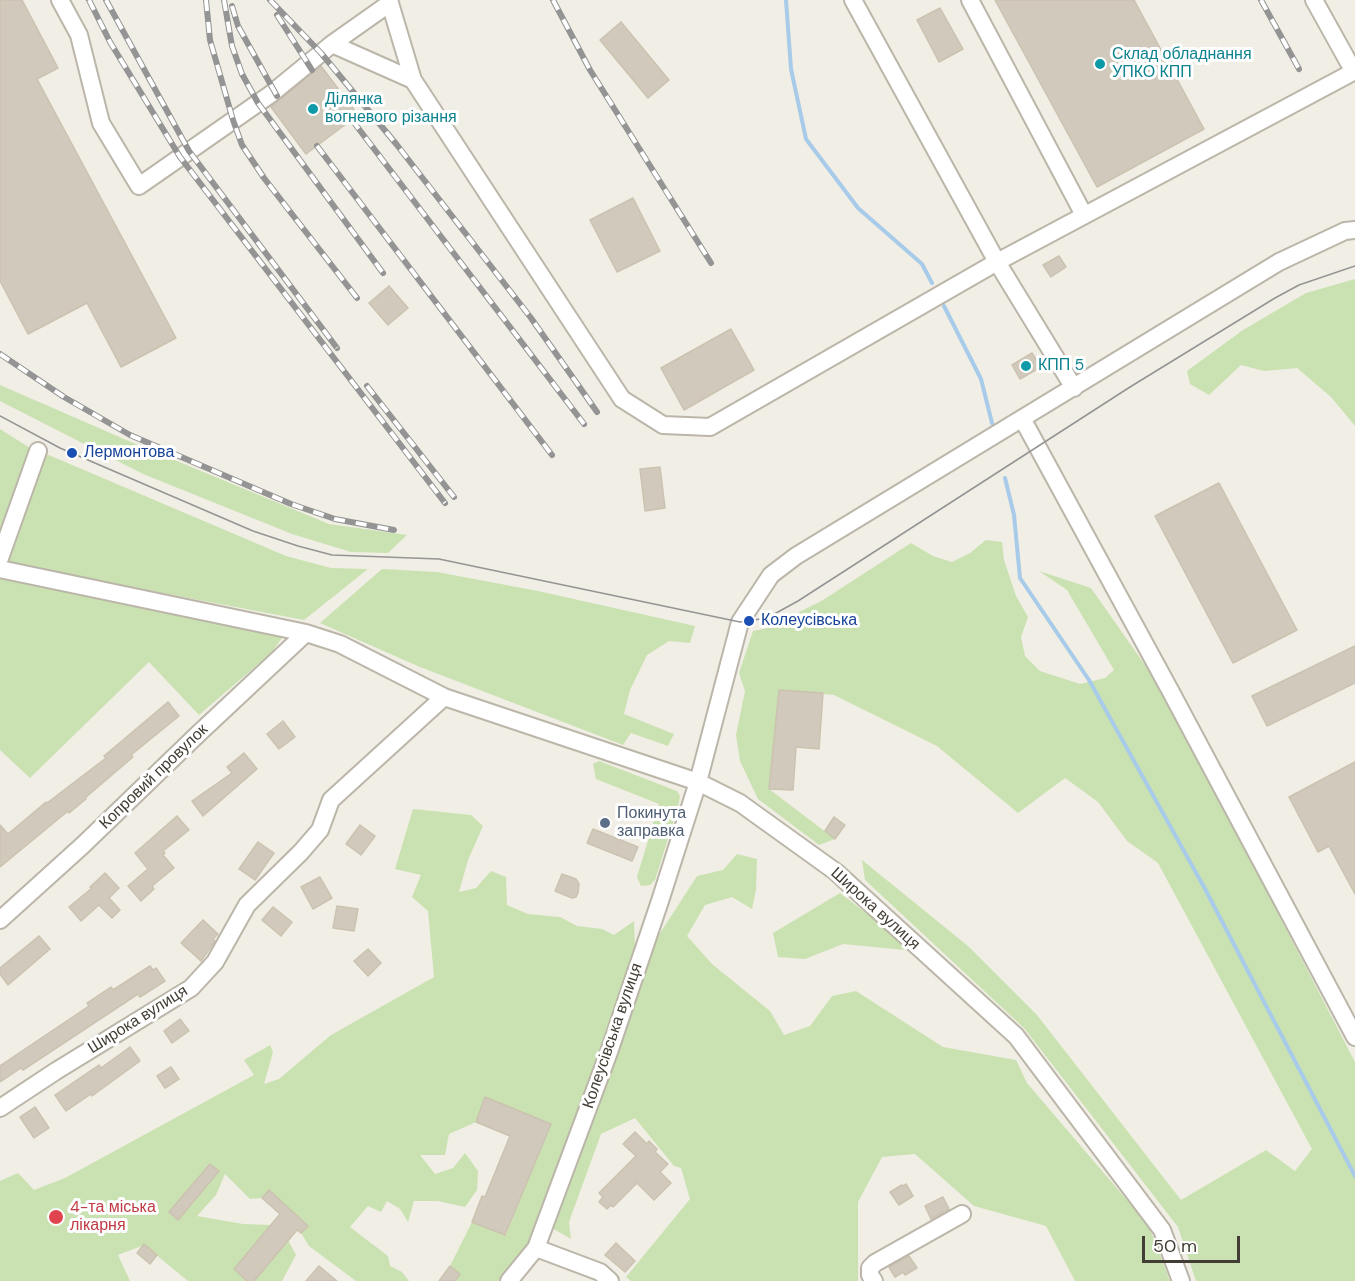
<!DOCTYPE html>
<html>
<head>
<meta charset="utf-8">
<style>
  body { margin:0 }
  #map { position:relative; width:1355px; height:1281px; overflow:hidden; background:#f1eee5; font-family:"DM Sans",sans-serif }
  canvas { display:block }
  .scale { position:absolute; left:1142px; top:1236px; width:98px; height:27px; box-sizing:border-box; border:3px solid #433e35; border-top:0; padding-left:8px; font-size:18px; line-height:21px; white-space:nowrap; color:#433e35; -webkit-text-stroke:4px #fff; paint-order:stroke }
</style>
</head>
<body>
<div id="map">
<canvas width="1355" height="1281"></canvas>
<div class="scale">50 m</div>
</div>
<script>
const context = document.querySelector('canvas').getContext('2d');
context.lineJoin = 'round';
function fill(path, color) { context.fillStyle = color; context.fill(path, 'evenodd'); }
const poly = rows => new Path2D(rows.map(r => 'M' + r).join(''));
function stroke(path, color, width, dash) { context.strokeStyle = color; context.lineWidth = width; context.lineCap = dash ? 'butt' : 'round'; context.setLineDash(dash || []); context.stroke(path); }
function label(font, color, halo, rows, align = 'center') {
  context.font = font + ' "DM Sans",sans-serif'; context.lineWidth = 6; context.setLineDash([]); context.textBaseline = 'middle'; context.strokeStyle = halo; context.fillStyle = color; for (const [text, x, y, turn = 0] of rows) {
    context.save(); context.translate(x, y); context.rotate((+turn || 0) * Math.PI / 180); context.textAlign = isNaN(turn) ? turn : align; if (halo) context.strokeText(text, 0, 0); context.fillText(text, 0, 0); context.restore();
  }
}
const green = poly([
  [1355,279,1355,426,1331,397,1297,368,1264,371,1241,365,1209,395,1190,384,1187,371,1243,330,1306,293],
  [0,385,131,442,329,524,407,535,388,553,351,552,292,534,143,474,0,401],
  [0,429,30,448,0,530],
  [44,453,286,556,331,568,368,569,304,620,4,563],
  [986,540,1002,542,1004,560,1016,596,1028,617,1021,637,1025,656,1040,671,1080,684,1105,678,1114,670,1067,590,1039,571,1091,588,1147,668,1201,765,1355,1062,1355,1281,1196,1281,1178,1227,1024,1028,865,880,862,860,968,946,1037,1015,1181,1200,1266,1150,1295,1171,1312,1149,1158,863,1127,841,1098,802,1065,778,1018,813,937,746,834,695,779,690,769,789,835,839,819,845,758,799,740,761,736,735,745,691,739,673,753,631,768,628,823,600,911,543,933,556,952,562,970,553],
  [382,569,437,572,538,591,695,626,690,643,669,641,647,655,630,690,624,714,674,734,668,746,631,733,623,745,420,667,320,623],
  [0,578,284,635,272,652,199,715,149,662,30,778,0,750],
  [599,761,677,791,680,796,678,807,655,880,650,885,641,886,637,877,659,804,596,779,593,764],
  [413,809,471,815,483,826,468,860,459,892,476,888,491,871,506,877,507,905,528,914,560,917,577,926,602,929,614,935,634,921,635,948,535,1235,504,1281,455,1281,460,1274,450,1266,472,1222,506,1235,550,1124,486,1097,476,1122,449,1134,445,1155,420,1155,435,1174,453,1168,465,1153,478,1171,477,1190,465,1207,438,1201,414,1201,408,1222,400,1209,387,1201,381,1212,368,1206,350,1227,388,1256,390,1266,402,1272,409,1281,356,1281,309,1246,301,1233,307,1225,269,1190,262,1198,250,1199,225,1174,216,1195,197,1216,243,1224,271,1225,288,1240,296,1255,282,1281,188,1281,144,1245,118,1255,130,1281,0,1281,0,1181,18,1173,34,1190,65,1178,254,1075,244,1060,270,1045,273,1052,264,1084,279,1079,331,1035,434,977,428,911,412,897,421,875,395,869],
  [737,854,757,859,756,890,752,909,732,897,705,905,687,936,712,964,770,1011,784,1035,810,1026,832,996,856,991,943,1047,1016,1060,1027,1083,1149,1226,1170,1281,1075,1281,1046,1226,974,1206,915,1154,882,1157,858,1202,858,1281,631,1281,626,1277,690,1199,681,1168,674,1166,635,1118,601,1134,569,1222,571,1239,552,1228,655,941,697,876,723,870],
  [840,893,916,951,843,944,805,959,778,957,773,933]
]);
const stream = poly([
  [786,0,791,69,806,139,858,208,922,264,932,283],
  [944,306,981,379,992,423],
  [1005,478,1014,515,1020,578,1089,680,1204,887,1355,1176]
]);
const building = poly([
  [0,0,22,0,58,68,37,79,176,338,121,367,87,303,28,334,0,281,0,0],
  [995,0,1134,0,1204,129,1097,187,995,0],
  [940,8,963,49,939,62,917,20,940,8],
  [621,22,669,80,648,98,600,40,621,22],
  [321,66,358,115,306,154,271,107,321,66],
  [633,198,660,251,617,272,590,220,633,198],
  [1059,256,1066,267,1051,277,1043,265,1059,256],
  [389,286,408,308,388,325,369,303,389,286],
  [731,329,754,370,684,410,661,368,731,329],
  [1032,353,1041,367,1020,379,1012,365,1032,353],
  [660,467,665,508,645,511,640,469,660,467],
  [1219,483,1297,630,1233,663,1155,516,1219,483],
  [1355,646,1355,683,1267,726,1252,696,1355,646],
  [779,690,823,693,819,749,796,747,793,790,769,789,779,690],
  [168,702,179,716,131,755,133,757,85,798,86,799,69,813,68,811,0,867,0,825,8,834,46,802,47,803,106,758,104,756,168,702],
  [283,721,295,737,279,749,267,734,283,721],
  [244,753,257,769,203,816,192,801,232,773,227,767,244,753],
  [1355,762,1355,894,1329,846,1318,852,1289,797,1355,762],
  [177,816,189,830,163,851,165,853,163,855,174,868,152,886,154,889,141,901,128,886,148,869,135,853,177,816],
  [834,817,845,825,835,839,825,831,834,817],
  [360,825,375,836,361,855,346,844,360,825],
  [593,829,638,847,632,861,587,843,593,829],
  [258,842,274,853,255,880,239,869,258,842],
  [105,873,119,888,109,898,120,910,112,918,99,905,81,921,69,907,92,888,90,887,105,873],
  [562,874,576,879,579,884,578,893,576,897,572,898,555,891,562,874],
  [320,877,332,898,313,909,301,887,320,877],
  [337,906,358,909,354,931,333,928,337,906],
  [273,907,292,922,281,936,262,920,273,907],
  [203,920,218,934,213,939,215,941,201,961,181,943,203,920],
  [39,936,50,949,8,985,0,974,0,968,39,936],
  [368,949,381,963,368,976,354,961,368,949],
  [150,966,153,970,156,968,165,981,140,997,138,994,23,1070,21,1068,0,1082,0,1066,89,1006,87,1003,111,987,113,990,150,966],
  [180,1019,189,1031,172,1043,164,1031,180,1019],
  [130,1047,140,1061,92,1096,91,1094,66,1111,55,1095,99,1065,101,1068,130,1047],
  [171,1067,179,1079,165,1088,157,1076,171,1067],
  [485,1097,551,1124,505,1235,472,1222,482,1196,485,1197,510,1136,476,1122,485,1097],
  [35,1107,49,1128,34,1138,20,1117,35,1107],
  [635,1132,647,1144,649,1141,657,1149,655,1152,668,1164,660,1172,671,1183,654,1200,637,1183,613,1207,611,1205,607,1209,599,1202,603,1197,599,1193,636,1156,623,1144,635,1132],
  [210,1164,219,1171,178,1220,169,1212,210,1164],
  [906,1184,913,1196,899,1205,890,1192,902,1185,903,1186,906,1184],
  [269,1190,308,1226,301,1233,297,1230,254,1281,247,1281,234,1269,280,1214,262,1198,269,1190],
  [943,1197,949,1209,931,1219,925,1206,943,1197],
  [616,1243,635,1261,625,1272,605,1255,616,1243],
  [144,1244,157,1255,150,1264,137,1253,144,1244],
  [909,1256,917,1268,905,1275,903,1272,895,1277,889,1267,909,1256],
  [319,1266,337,1281,306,1281,319,1266],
  [450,1266,460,1274,455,1281,439,1281,450,1266]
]);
const minor = poly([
  [60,0,79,35,101,123,139,186,271,94,332,44,413,80],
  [389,0,413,80,622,399,663,425,710,427,997,262,1355,71],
  [853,0,997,262,1074,388],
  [970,0,1084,215],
  [1314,0,1354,72],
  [332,44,390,3],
  [1023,420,1171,692,1355,1037],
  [0,558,38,451],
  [0,569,306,633,340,644,444,697,698,782,740,803,836,872,1016,1036,1162,1230,1181,1281],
  [0,920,83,845,196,736,306,633],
  [0,1108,56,1071,191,988,215,962,247,905,301,852,320,830,331,800,444,697],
  [536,1248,600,1272,610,1281],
  [509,1281,536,1248,609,1052,660,901,698,782,740,622,771,575,796,556,1279,262,1345,231,1355,230],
  [874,1281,870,1275,870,1268,875,1263,962,1214]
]);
const tram = poly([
  [0,416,60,448,253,531,298,546,332,555,439,559,740,622,767,618,798,601,1130,387,1275,298,1299,285,1355,266]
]);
const rail = poly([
  [89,0,110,42,180,157,445,503],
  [106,0,189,151,337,348],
  [206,0,210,40,233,120,242,145,264,178,357,298],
  [224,0,232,46,242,74,258,103,383,273],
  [270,0,321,53,397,145,531,318,597,412],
  [553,0,590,70,711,263],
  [1261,0,1299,69],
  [232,6,238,26,277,96],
  [277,15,312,70],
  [352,120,584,424],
  [317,146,552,455],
  [0,354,64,397,130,435,291,504,335,519,394,530],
  [367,386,454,497]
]);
const markers = [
  [1100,64,6,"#0f9aa8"],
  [313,109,6,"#0f9aa8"],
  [1026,366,6,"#0f9aa8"],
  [72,453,6,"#1a4fb4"],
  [749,621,6,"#1a4fb4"],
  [605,823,6,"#5c6f8a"],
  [56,1217,8,"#e0444e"]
];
const cultureNames = [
  ["Склад обладнання",1112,55],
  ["УПКО КПП",1112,73],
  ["Ділянка",325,100],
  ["вогневого різання",325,118],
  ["КПП 5",1038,366]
];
const transitNames = [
  ["Лермонтова",84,453],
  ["Колеусівська",761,621]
];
const streetNames = [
  ["Копровий провулок",154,777,-44],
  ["Широка вулиця",875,909,42],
  ["Широка вулиця",138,1020,-32],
  ["Колеусівська вулиця",613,1036,-71]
];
const serviceNames = [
  ["Покинута",617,814],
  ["заправка",617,832]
];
const healthNames = [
  ["4-та міська",70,1208],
  ["лікарня",70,1226]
];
fill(green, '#cae2b1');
stroke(stream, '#a7cbe9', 4);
fill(building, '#d1cabc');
stroke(building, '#cbc2b0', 1.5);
stroke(minor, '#bbb6a9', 20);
stroke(minor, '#fff', 16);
stroke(tram, '#949494', 1.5);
stroke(rail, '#949494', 6);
stroke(rail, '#fff', 4, [11]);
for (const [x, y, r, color] of markers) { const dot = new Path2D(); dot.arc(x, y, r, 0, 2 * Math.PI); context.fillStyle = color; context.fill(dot); stroke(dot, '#fff', 2); }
label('16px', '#0d838f', '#fff', cultureNames, 'left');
label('16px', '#164399', '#fff', transitNames, 'left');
label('16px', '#433e35', '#fff', streetNames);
label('16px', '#4e5e75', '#fff', serviceNames, 'left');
label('16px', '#be3a42', '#fff', healthNames, 'left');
</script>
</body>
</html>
